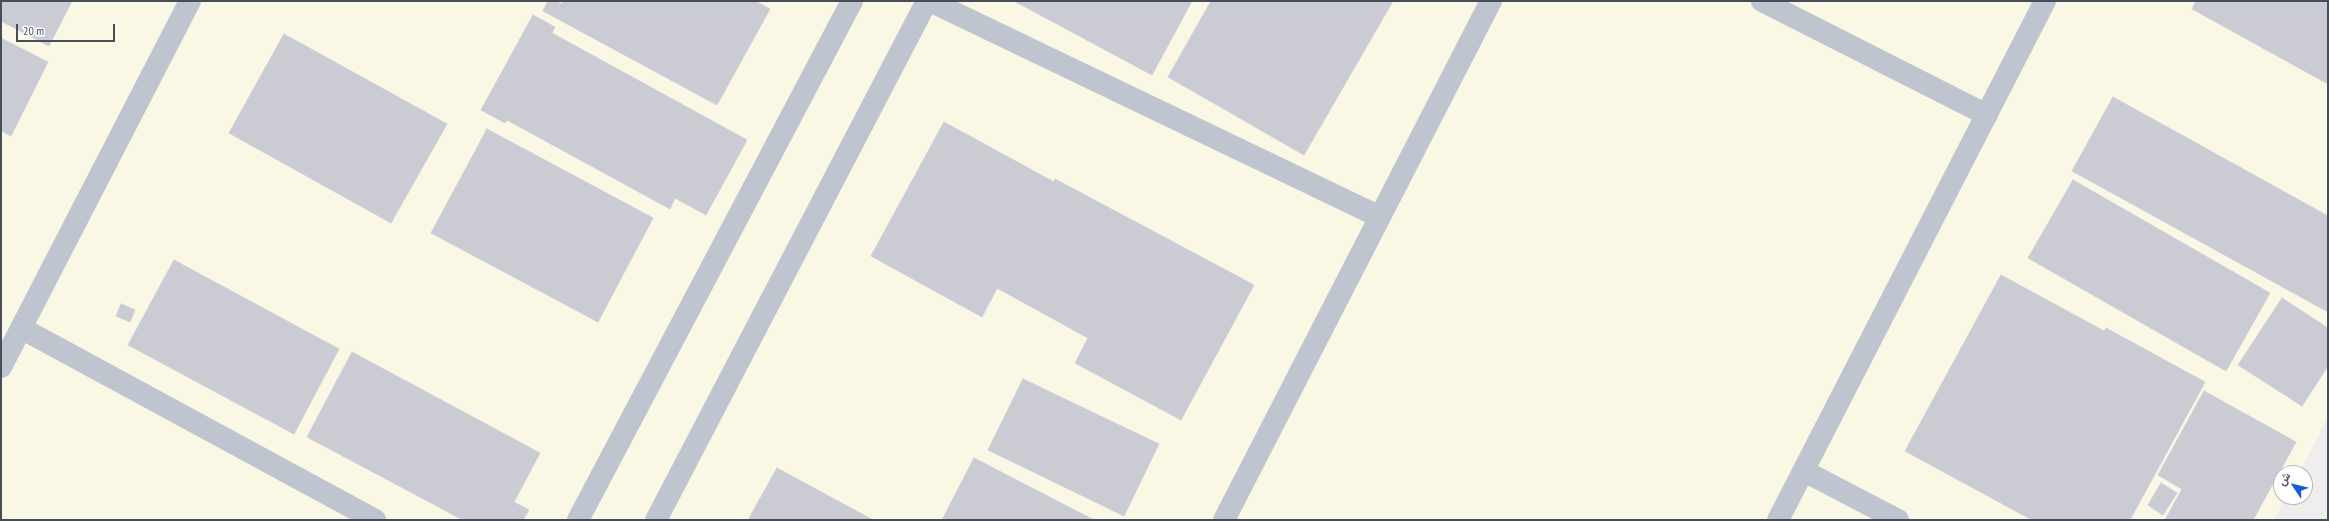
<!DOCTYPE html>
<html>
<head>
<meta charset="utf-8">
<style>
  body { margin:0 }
  #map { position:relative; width:2329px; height:521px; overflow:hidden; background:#f0eded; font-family:"PT Sans Narrow",Vazirmatn,sans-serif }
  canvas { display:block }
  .frame { position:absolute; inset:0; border:2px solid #464e5a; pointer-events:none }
  .north { position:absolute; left:2273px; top:465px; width:40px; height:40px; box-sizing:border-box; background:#fff; border:1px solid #b5b8bd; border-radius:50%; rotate:305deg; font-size:11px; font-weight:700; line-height:16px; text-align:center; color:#464e5a }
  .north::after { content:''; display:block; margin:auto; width:14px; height:18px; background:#1c58db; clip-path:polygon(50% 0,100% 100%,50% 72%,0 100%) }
  .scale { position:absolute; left:16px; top:24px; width:99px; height:18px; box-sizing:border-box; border:2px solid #464e5a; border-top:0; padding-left:5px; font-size:12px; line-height:14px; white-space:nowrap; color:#464e5a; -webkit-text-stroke:3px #fff; paint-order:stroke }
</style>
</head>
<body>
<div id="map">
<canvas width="2329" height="521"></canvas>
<div class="frame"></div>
<div class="north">ش</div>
<div class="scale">20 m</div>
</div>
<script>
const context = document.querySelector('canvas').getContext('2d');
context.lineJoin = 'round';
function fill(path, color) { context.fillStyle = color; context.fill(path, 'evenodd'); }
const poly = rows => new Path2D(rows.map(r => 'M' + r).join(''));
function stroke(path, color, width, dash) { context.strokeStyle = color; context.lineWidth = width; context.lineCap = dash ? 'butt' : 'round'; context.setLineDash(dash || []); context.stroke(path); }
const commercial = poly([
  [1,1,2328,1,2328,417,2299,473,2281,473,2281,497,2286,497,2274,520,1,520]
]);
const building = poly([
  [1,1,72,1,49,46,1,21,1,1],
  [548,1,556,1,561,4,563,1,755,1,770,9,717,105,543,11,548,1],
  [1014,1,1192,1,1152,75,1014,1],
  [1211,1,1393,1,1304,155,1168,77,1211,1],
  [2196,1,2328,1,2328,84,2192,9,2196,1],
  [533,15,555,27,552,33,747,140,706,215,675,198,670,209,507,120,505,123,481,110,533,15],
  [284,34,447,124,391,223,229,133,284,34],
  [1,38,48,62,11,136,1,131,1,38],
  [2113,97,2328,216,2328,312,2072,171,2113,97],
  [944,122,1054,182,1055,179,1254,285,1181,420,1075,363,1088,338,997,288,982,317,871,256,944,122],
  [487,129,653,218,598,322,431,233,487,129],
  [2073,180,2270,293,2226,371,2028,258,2073,180],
  [174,260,339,349,294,434,128,345,174,260],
  [2001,275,2104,331,2106,328,2205,382,2130,520,2032,520,1905,451,2001,275],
  [2282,298,2328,328,2328,366,2302,406,2238,365,2282,298],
  [121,304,135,310,130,322,116,316,121,304],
  [352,352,540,453,514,502,529,510,523,520,463,520,307,437,352,352],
  [1023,379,1159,444,1124,516,988,450,1023,379],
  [2204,391,2296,442,2253,520,2165,520,2182,489,2158,475,2204,391],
  [974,458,1094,520,942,520,974,458],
  [777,468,873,520,748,520,777,468],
  [2161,483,2177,493,2163,515,2148,505,2161,483]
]);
const street = poly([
  [930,1,1380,217],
  [1762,1,1987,115],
  [21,328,375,520],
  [1,367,190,1],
  [1804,471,1898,520],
  [578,520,852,1],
  [656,520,927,1],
  [1224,520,1491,1],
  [1778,520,2045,1]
]);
fill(commercial, '#fbf7e5');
fill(building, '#cacbd3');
stroke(building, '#d1d2d9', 1);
stroke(street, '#bec5cf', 22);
</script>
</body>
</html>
